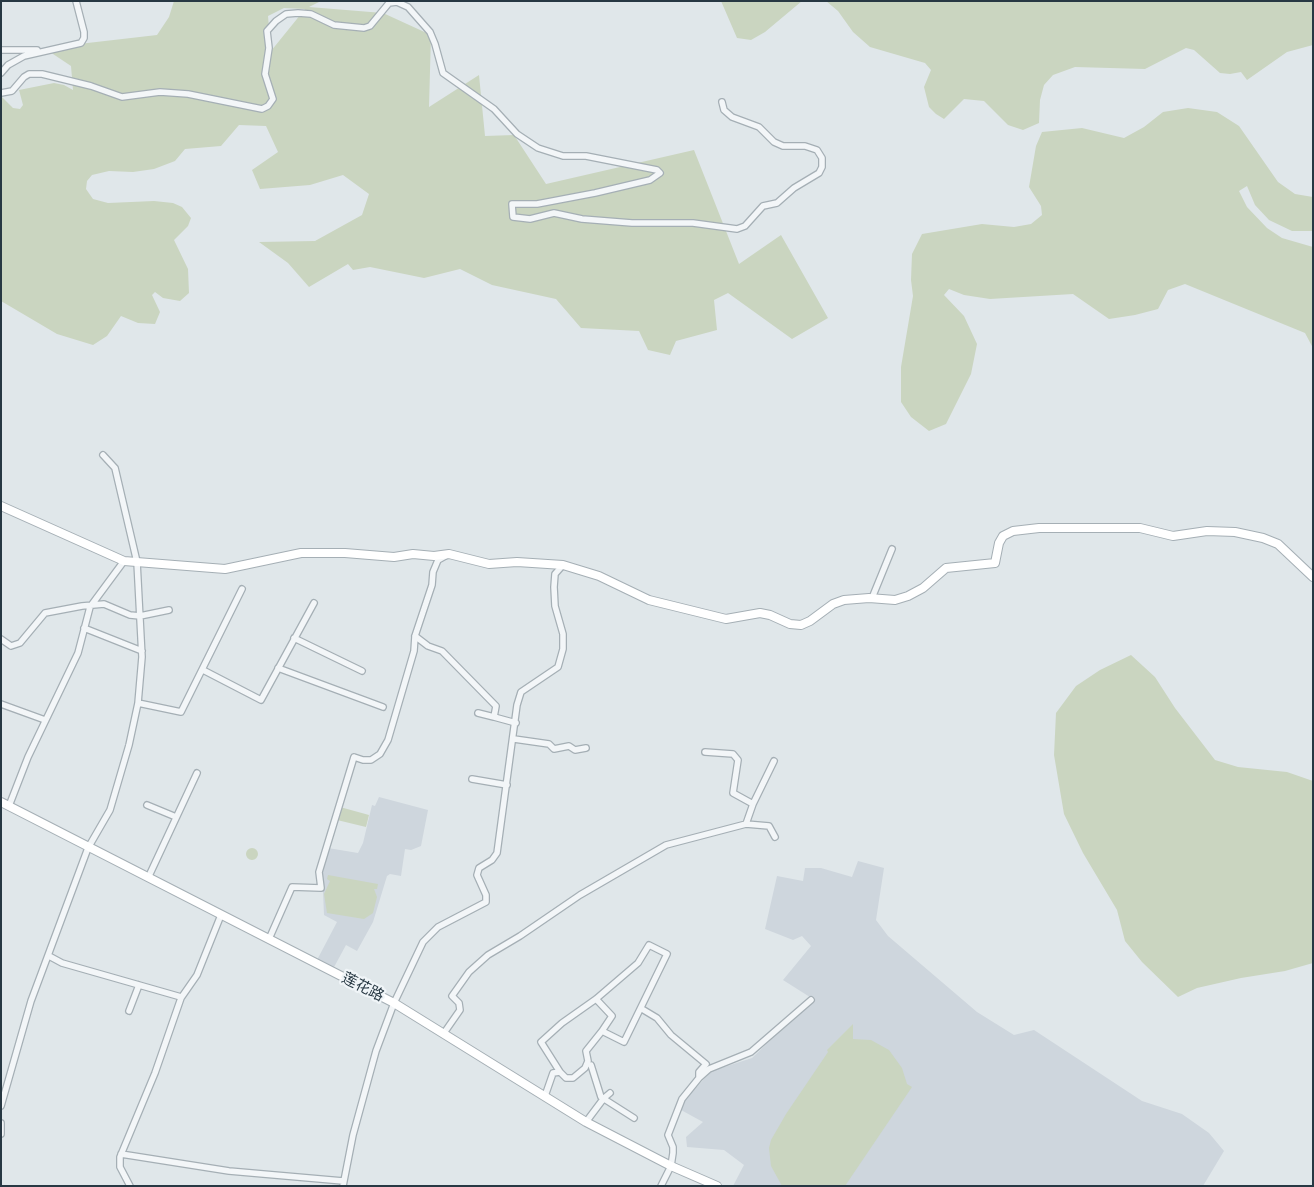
<!DOCTYPE html>
<html>
<head>
<meta charset="utf-8">
<style>
  body { margin:0 }
  #map { position:relative; width:1314px; height:1187px; overflow:hidden; background:#e0e7ea; font-family:"Public Sans",sans-serif }
  canvas { display:block }
  .frame { position:absolute; inset:0; border:2px solid #273843; pointer-events:none }
</style>
</head>
<body>
<div id="map">
<canvas width="1314" height="1187"></canvas>
<div class="frame"></div>
</div>
<script>
const context = document.querySelector('canvas').getContext('2d');
context.lineJoin = 'round';
function fill(path, color) { context.fillStyle = color; context.fill(path, 'evenodd'); }
const poly = rows => new Path2D(rows.map(r => 'M' + r).join(''));
function stroke(path, color, width, dash) { context.strokeStyle = color; context.lineWidth = width; context.lineCap = dash ? 'butt' : 'round'; context.setLineDash(dash || []); context.stroke(path); }
function label(font, color, halo, rows, align = 'center') {
  context.font = font + ' "Public Sans","Noto Sans SC",sans-serif'; context.lineWidth = 4.5; context.setLineDash([]); context.textBaseline = 'middle'; context.strokeStyle = halo; context.fillStyle = color; for (const [text, x, y, turn = 0] of rows) {
    context.save(); context.translate(x, y); context.rotate((+turn || 0) * Math.PI / 180); context.textAlign = isNaN(turn) ? turn : align; if (halo) context.strokeText(text, 0, 0); context.fillText(text, 0, 0); context.restore();
  }
}
const built = poly([
  [379,797,428,810,421,846,411,850,405,849,401,876,390,874,387,876,373,922,357,951,346,945,333,969,317,960,337,922,324,915,322,867,328,848,358,853,363,843,372,805,375,806],
  [858,861,884,868,876,920,888,936,977,1012,1014,1035,1034,1030,1142,1101,1182,1114,1209,1133,1224,1151,1203,1186,733,1186,744,1165,724,1150,687,1147,686,1137,703,1122,681,1110,686,1098,712,1071,752,1058,813,999,783,980,811,946,802,936,793,940,765,929,777,876,803,881,805,868,821,868,852,877]
]);
const green = poly([
  [174,1,321,1,309,7,383,13,431,35,429,107,479,75,485,136,514,135,546,184,694,150,739,264,781,235,828,318,792,339,728,293,714,300,717,330,676,341,670,355,648,350,639,331,581,328,556,299,492,285,460,269,424,278,370,267,353,270,348,264,309,287,288,263,259,242,315,241,362,215,369,194,343,175,310,185,260,189,252,170,278,152,266,126,239,125,221,146,185,149,175,161,154,169,133,172,109,171,92,175,87,181,86,189,93,199,108,203,154,201,173,203,182,207,191,218,188,226,174,240,188,269,189,293,180,301,163,298,155,292,152,295,160,312,155,324,138,323,121,316,107,336,93,345,57,334,1,301,1,96,13,108,20,109,23,105,19,90,54,83,64,85,73,90,71,66,44,48,157,35,169,17],
  [284,8,305,9,271,51,268,16],
  [721,1,802,1,765,32,751,40,737,38],
  [826,1,1313,1,1313,45,1287,52,1247,80,1241,72,1230,74,1220,73,1194,50,1186,48,1145,69,1075,67,1053,75,1044,85,1040,100,1039,123,1023,130,1008,125,984,101,964,99,944,119,936,114,929,107,924,87,931,70,925,63,870,47,853,32,838,11],
  [1188,108,1217,112,1239,126,1278,182,1295,194,1313,197,1313,231,1292,231,1269,220,1255,205,1247,186,1239,191,1247,207,1267,228,1282,238,1313,247,1313,348,1305,333,1185,284,1168,290,1158,309,1135,315,1109,319,1073,294,990,299,964,295,949,289,944,295,964,316,977,344,971,374,946,424,929,431,911,417,901,402,901,367,913,296,911,280,912,254,922,234,982,224,1014,227,1031,224,1042,215,1041,206,1029,187,1036,146,1042,132,1082,128,1124,138,1144,127,1163,112],
  [1131,655,1155,677,1175,708,1215,760,1238,767,1287,772,1313,781,1313,963,1285,971,1241,978,1197,988,1178,997,1142,962,1125,941,1117,910,1083,853,1064,814,1054,755,1056,713,1076,686,1100,670],
  [340,807,369,815,366,827,337,820],
  '246 854a6 6 0 1 1 12 0a6 6 0 1 1-12 0Z',
  [328,875,378,884,377,889,374,889,377,897,373,913,364,919,327,913,324,894,330,881,327,879],
  [853,1024,853,1039,871,1040,889,1050,902,1068,907,1084,912,1087,845,1186,782,1186,771,1166,769,1148,771,1140,786,1114,828,1052,827,1050]
]);
const street = poly([
  [1,50,37,50],
  [1,73,8,65,24,56,81,43,84,38,84,32,76,1],
  [1,93,12,91,24,77,29,74,42,74,91,86,122,97,160,92,188,94,262,109,268,106,273,99,265,74,269,48,267,31,276,21,286,14,298,13,311,14,334,25,364,28,370,26,389,3,397,2,408,7,430,32,435,44,443,73,494,109,517,134,538,148,563,156,586,156,657,170,660,173,650,180,595,193,537,204,512,204,513,217,530,219,554,213,582,219,632,223,693,223,737,229,745,226,763,206,777,203,794,188,819,173,822,167,822,158,817,150,805,146,783,146,774,142,759,127,732,117,724,110,722,102],
  [872,598,892,549],
  [84,628,142,651],
  [415,636,428,646,442,651,496,706,494,717,516,723],
  [294,638,362,671],
  [1,639,11,646,20,643,45,613,82,606,104,604,130,615,140,616,169,610],
  [278,668,383,707],
  [203,670,261,700,314,603],
  [138,703,181,712,242,589],
  [1,704,45,720],
  [478,713,494,717],
  [514,739,549,744,554,749,569,746,575,750,586,748],
  [705,752,733,754,738,760,733,793,753,804,746,824],
  [472,779,507,785],
  [753,804,774,761],
  [147,805,176,817],
  [9,806,28,757,78,653,90,607,124,561],
  [148,878,197,773],
  [269,939,292,887,321,888,319,872,354,757,363,760,371,760,380,754,388,740,414,651,415,636,432,585,433,572,438,560,447,555],
  [49,956,62,963,181,997],
  [642,1009,657,1018,671,1035,706,1064,699,1072,699,1078,682,1099,668,1135,673,1147,673,1153,671,1166,661,1186],
  [129,1011,139,985],
  [444,1033,460,1010,459,1003,452,996,469,972,488,955,520,936,580,895,666,845,746,824,769,826,775,837],
  [591,1065,601,1097,634,1118],
  [560,1072,566,1078,573,1078,585,1068,588,1061,586,1051,602,1031],
  [699,1078,709,1069,751,1052,811,1000],
  [545,1096,553,1073,560,1072,541,1042,562,1023,596,999,638,963,649,945,667,954,624,1042,602,1031,612,1016,596,999],
  [1,1106,31,1001,88,848,110,810,129,745,138,703,142,657,137,562,115,468,103,455],
  [586,1122,604,1098,610,1093],
  [1,1123,1,1134],
  [121,1154,229,1171,343,1181],
  [130,1186,120,1167,120,1157,155,1073,181,998,197,975,221,915],
  [343,1186,353,1135,376,1051,394,1003,423,942,438,927,486,902,486,895,477,875,479,868,492,860,497,853,517,705,521,692,558,667,563,649,563,634,555,606,554,587,555,574,563,565]
]);
const secondary = poly([
  [1,506,124,561,225,569,301,553,345,553,394,557,413,554,434,556,449,554,489,564,517,562,563,565,599,576,649,600,726,619,760,613,770,615,790,624,801,625,810,621,833,604,844,600,869,598,895,600,908,596,923,588,946,568,995,563,999,543,1003,536,1013,531,1039,528,1140,528,1173,536,1207,531,1235,532,1263,538,1278,544,1313,577],
  [1,802,394,1003,586,1122,671,1166,717,1186]
]);
const streetNames = [
  ["莲花路",363,987,27]
];
fill(built, '#ced6dd');
fill(green, '#cad5c0');
stroke(street, '#a5afb5', 8);
stroke(secondary, '#a5afb5', 10);
stroke(street, '#f3f6f8', 5.5);
stroke(secondary, '#fff', 8);
label('15px', '#273843', '#f0f5f8', streetNames);
</script>
</body>
</html>
